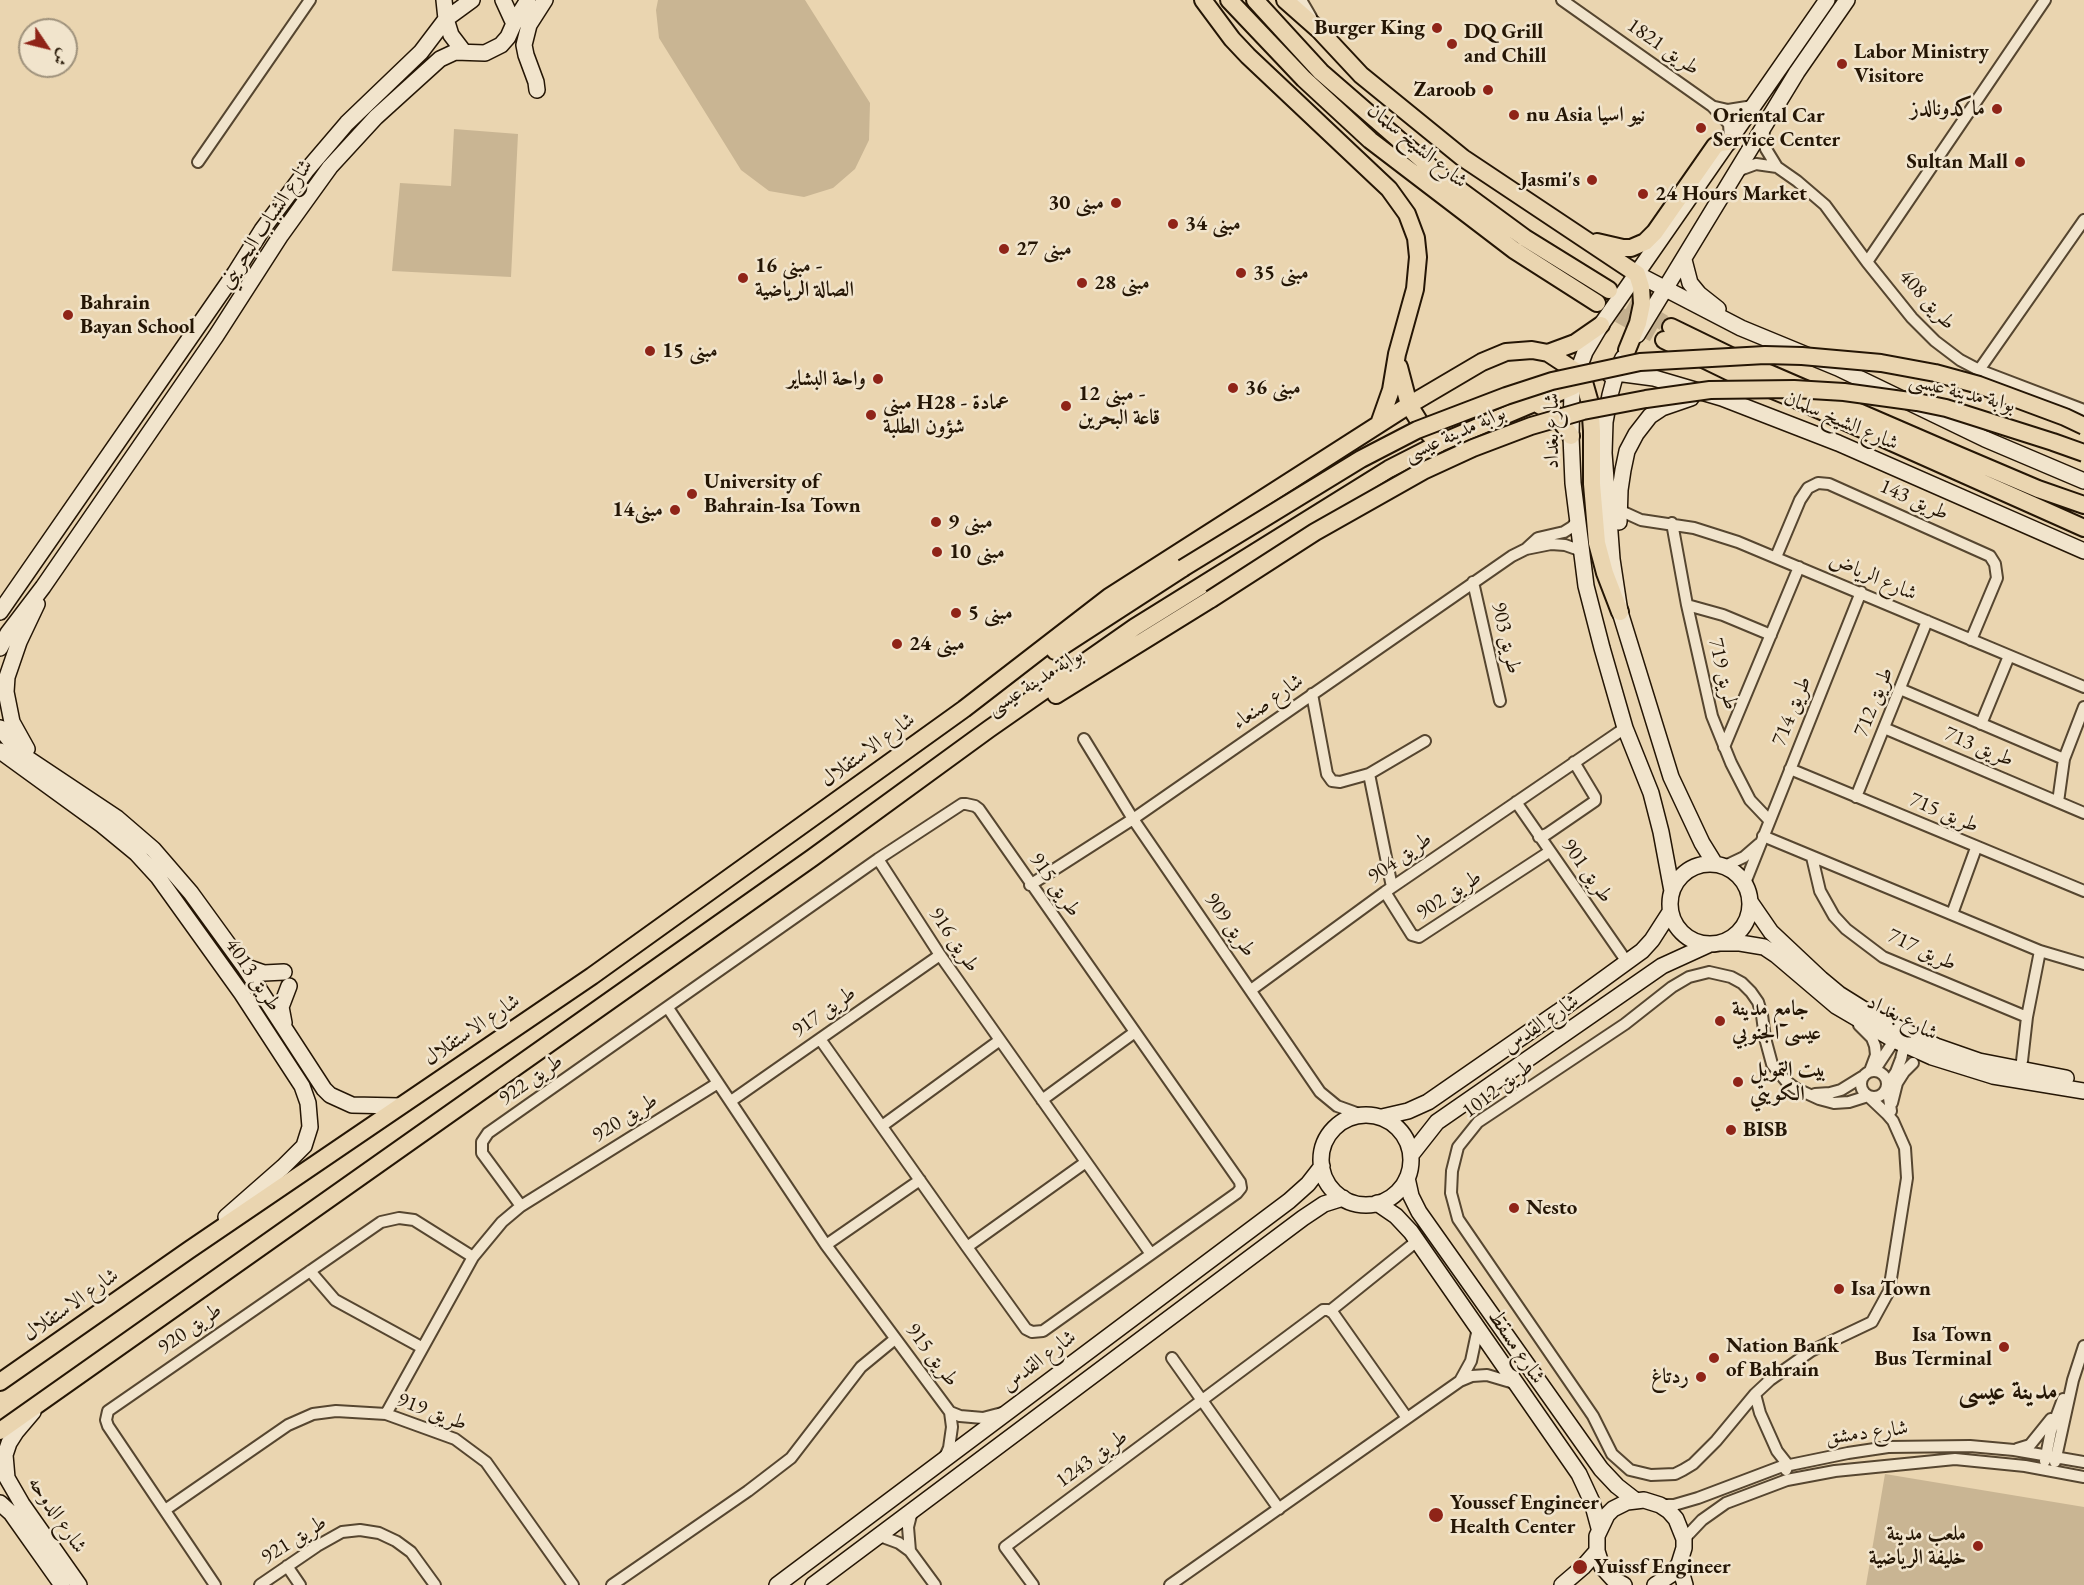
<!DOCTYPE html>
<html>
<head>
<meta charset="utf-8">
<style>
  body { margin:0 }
  #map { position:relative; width:2084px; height:1585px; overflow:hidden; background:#ead5b0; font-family:"EB Garamond",Amiri,serif }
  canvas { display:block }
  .north { position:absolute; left:18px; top:18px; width:60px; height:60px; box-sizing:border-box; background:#f1e4cc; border:2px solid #9f927c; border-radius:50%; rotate:125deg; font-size:16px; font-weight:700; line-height:24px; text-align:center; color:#251605 }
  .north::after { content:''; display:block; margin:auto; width:21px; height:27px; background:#8f2418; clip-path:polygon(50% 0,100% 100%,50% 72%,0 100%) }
</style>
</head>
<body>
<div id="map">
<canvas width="2084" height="1585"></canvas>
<div class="north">ش</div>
</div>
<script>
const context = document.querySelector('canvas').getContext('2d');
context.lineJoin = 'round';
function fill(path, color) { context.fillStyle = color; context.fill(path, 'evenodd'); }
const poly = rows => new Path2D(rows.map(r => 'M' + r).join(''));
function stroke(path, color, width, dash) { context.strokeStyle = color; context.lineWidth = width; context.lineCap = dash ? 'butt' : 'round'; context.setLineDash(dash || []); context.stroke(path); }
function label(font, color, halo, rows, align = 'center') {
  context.font = font + ' "EB Garamond",Amiri,serif'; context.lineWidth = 5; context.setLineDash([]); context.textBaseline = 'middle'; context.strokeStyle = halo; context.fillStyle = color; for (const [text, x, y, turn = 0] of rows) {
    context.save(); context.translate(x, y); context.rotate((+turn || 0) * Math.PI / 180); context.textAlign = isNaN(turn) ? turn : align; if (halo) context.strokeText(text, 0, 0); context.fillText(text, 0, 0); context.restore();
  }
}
const green = poly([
  [658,0,805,0,870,103,869,140,855,169,833,188,804,197,769,191,741,170,659,38,656,10],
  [454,129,518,134,511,277,392,271,400,183,451,186],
  [1885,1474,2084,1507,2084,1585,1866,1585]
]);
const primaryTunnel = poly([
  [1609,290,1671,327],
  [1598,303,1664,340]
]);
const street = poly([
  [1301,0,1311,17],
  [1562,0,1712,106,1729,124,1730,139],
  [1715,107,1728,110,1753,106],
  [1763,129,1766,149,1777,167,1797,181,1825,205,1867,262,1912,318,1935,341,1960,360,1979,370,2084,410],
  [198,162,310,0],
  [1737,171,1756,164,1777,167],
  [1867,262,2045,0],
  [1979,370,2084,220],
  [1619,510,1641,520,1694,528,1738,542,2084,687],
  [1672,523,1687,605,1712,716,1731,763,1750,800,1769,820],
  [1526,549,1538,538,1564,532,1572,527,1578,520],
  [1776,557,1800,500,1808,488,1818,483,1829,484,1990,556,1995,564,1997,578,1971,640],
  [1473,582,1500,701],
  [1687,605,1723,615,1771,635],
  [1900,689,2064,759],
  [1312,694,1327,774,1332,781,1340,782,1369,774,1425,741],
  [1981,724,2009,656],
  [1884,728,2084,813],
  [1084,739,1133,819,1320,1092,1337,1106,1362,1115],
  [1724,747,1799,567],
  [1790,769,2084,891],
  [1369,774,1392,887],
  [1856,797,1927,621],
  [1516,802,1627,962],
  [2058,802,2064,759,2084,707],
  [1763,836,2040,951,2084,964],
  [1539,837,1547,834,1595,801,1595,797,1574,762],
  [1812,857,1820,891,1834,916,1846,929,1883,957,2027,1017],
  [878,859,940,955,1151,1254],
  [1725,866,1744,857,1759,844],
  [1745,883,1861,592],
  [1030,885,1133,819,1512,556,1526,549,1551,544,1565,545,1582,551],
  [1385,892,1412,935,1419,937,1549,852],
  [1952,914,1976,848],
  [1709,972,1731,977,1742,983,1751,992,1758,1002,1762,1015,1765,1038,1772,1064,1786,1081,1795,1088,1819,1099,1834,1103,1849,1102,1868,1096,1887,1114,1893,1121,1905,1148,1907,1178,1889,1291,1872,1322,1811,1351,1770,1380,1755,1394,1716,1441,1693,1464,1683,1470,1675,1474,1651,1475,1630,1470,1612,1454,1593,1416,1458,1219,1451,1193,1452,1171,1458,1147,1478,1122,1625,1024,1672,987,1689,977,1709,972],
  [1251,990,1385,892,1625,728],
  [668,1008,826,1245,950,1412,952,1427,949,1448,944,1459],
  [1859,1025,1872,1038,1875,1046,1876,1055,1870,1071],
  [2022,1061,2027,1017,2040,951],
  [1876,1068,1897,1036],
  '1861 1084a13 13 0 1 1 26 0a13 13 0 1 1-26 0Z',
  [1815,1094,1830,1093,1841,1090,1862,1077],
  [1042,1100,1135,1032],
  [731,1101,940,955],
  [1892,1103,1897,1083,1904,1072,1913,1063],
  [1891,1111,1887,1085,1896,1072,1901,1059,1906,1038],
  [882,1126,1000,1040],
  [521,1206,482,1153,482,1142,488,1133,878,859,962,804,966,804,975,806,979,809,1240,1182,1241,1188,1237,1193,1043,1331,1032,1332,1026,1329,967,1247,820,1039],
  [826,1245,920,1180],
  [967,1247,1086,1162],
  [310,1271,335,1300,421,1347],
  [1330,1311,1417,1241],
  [1172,1358,1279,1509],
  [1460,1381,1471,1361,1478,1328],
  [1755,1394,1760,1413,1777,1451,1788,1465,1786,1470],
  [950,1412,960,1416,983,1418,1002,1413],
  [386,1414,473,1257,502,1222,521,1206,718,1083],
  [2017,1449,2030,1445,2051,1419],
  [2045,1461,2051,1431,2063,1399],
  [2055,1462,2073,1380,2084,1346],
  [1661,1505,1674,1505,1698,1498,1780,1467,1848,1453,1888,1447,1970,1446,2014,1450,2084,1462],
  [165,1510,288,1425,313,1414,336,1411,386,1414,455,1439,486,1462,573,1585],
  [880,1536,899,1543,910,1551,935,1585],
  [1684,1539,1702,1520,1726,1503,1787,1480,1835,1471,1955,1459,2025,1466,2084,1477],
  [910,1551,908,1527,912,1511],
  [287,1566,300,1585],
  [215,1585,108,1426,106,1420,108,1411,381,1222,399,1218,414,1220,473,1257],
  [260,1585,317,1546,342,1532,360,1530,379,1533,396,1541,411,1552,435,1585],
  [612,1585,748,1491,791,1458,861,1367,895,1339],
  [1033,1585,1005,1547,1323,1310,1328,1310,1333,1313,1407,1418],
  [1170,1585,1460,1381,1472,1376,1487,1375,1514,1383]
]);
const secondary = poly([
  [444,0,446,19,451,35,464,52],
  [503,0,514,24],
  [537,90,536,82,526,55,524,45,529,25,545,0],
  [1684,260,1690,283,1699,294,1718,309],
  [1637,274,1741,328,1838,368,1985,439,2084,481],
  [1637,335,1797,72,1847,0],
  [1623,358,1616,373,1610,395,1605,422,1604,453,1612,559,1620,612,1671,777,1702,843,1715,864],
  [1609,374,1616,373,1654,378,1722,398,1838,443,2084,551],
  [1619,522,1620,490,1623,470,1627,451,1636,434,1650,416,1662,408,1691,398],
  [0,612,235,273,262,230,306,171,347,123,421,52,446,19,472,0],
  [0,648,8,633,43,587,216,336,281,235,330,167,376,117,440,59,455,52,485,53,501,45,508,37,516,19,528,0],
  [0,728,21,754,117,818,153,849,191,893,244,966,324,1089,330,1095,352,1105,400,1106],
  [27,749,12,722,6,692,7,677,19,642,37,604],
  [0,751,102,825,136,853,158,877,242,994,302,1086,308,1103,310,1127,304,1146,283,1167,226,1217],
  '1670 904a40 40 0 1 1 80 0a40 40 0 1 1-80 0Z',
  [1672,891,1661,832,1651,793,1625,728,1602,648,1586,586,1573,483,1571,436,1572,387,1585,352,1601,325,1827,0],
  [1751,903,1771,932,1821,979,1839,994,1879,1019,1936,1046,1979,1061,2066,1078],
  [1721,943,1740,943,1764,947,1776,955,1836,1006,1894,1040,1932,1057,1993,1076,2084,1091],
  [244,966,264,973,284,972],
  [284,1023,281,1007,289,986],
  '1321 1160a45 45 0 1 1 90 0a45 45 0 1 1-90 0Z',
  [1382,1117,1408,1111,1428,1102,1558,1012,1642,951,1652,940,1670,912],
  [1411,1155,1437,1122,1662,966,1708,945],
  [1407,1178,1411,1196,1419,1212,1601,1469,1617,1486,1635,1500],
  [1377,1203,1396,1216,1411,1232,1579,1474,1592,1502,1599,1528],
  [33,1412,16,1432,9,1443,5,1455,7,1478,22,1504,79,1585],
  [0,1503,11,1513,62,1585],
  [1679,1564,1685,1585],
  [777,1585,1289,1201,1308,1184,1322,1166],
  [813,1585,1303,1218,1324,1204,1343,1198],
  [1562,1585,1583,1567,1597,1551],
  [1624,1585,1613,1579,1602,1567,1597,1551,1597,1536,1607,1515,1613,1509,1627,1502,1644,1500,1660,1505,1669,1511,1676,1519,1684,1539,1684,1548,1679,1564,1672,1574,1655,1585]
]);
const primary = poly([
  [1203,0,1232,39,1248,56,1389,189,1407,214,1416,238,1418,257,1415,289,1397,354,1391,390,1379,424],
  [1229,0,1304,79,1370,140,1514,250,1597,303],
  [1255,0,1321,72,1442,177,1525,238,1609,290],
  [1285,0,1319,30,1361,75,1463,158,1637,274,1641,287,1642,304,1638,323,1627,350],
  [1597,242,1623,248,1631,248,1645,242,1655,232,1715,146,1720,143,1728,142],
  [1671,327,1743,362,1958,455,2038,489,2084,505],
  [1664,340,1736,375,1797,400,2084,528],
  [1548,353,1575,343,1601,325],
  [1399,367,1409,405,1422,426,1432,437],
  [1536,403,1553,413,1560,420,1571,436],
  [1055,651,1183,568],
  [1056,695,1211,599],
  [0,1382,189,1250,592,976,964,709,1109,597,1409,405,1482,362,1506,352,1532,350,1548,353,1577,372,1584,382,1590,403,1592,431,1592,484,1597,543,1605,573,1620,612],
  [0,1431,812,858,989,729,1135,627,1389,469,1440,443,1572,387]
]);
const primaryBridge = poly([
  [1183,568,1361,459,1417,430,1506,396,1552,381,1640,362,1765,355,1802,356,1881,363,1935,373,1979,385,2065,417,2084,426],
  [1211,599,1315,532,1423,471,1473,448,1531,426,1583,411,1646,399,1710,390,1794,389,1844,392,1917,402,1946,408,2053,442,2084,453]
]);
const markers = [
  [1437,28,6,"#8f2418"],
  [1452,44,6,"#8f2418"],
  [1842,64,6,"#8f2418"],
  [1488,90,6,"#8f2418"],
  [1997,109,6,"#8f2418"],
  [1514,115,6,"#8f2418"],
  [1701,128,6,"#8f2418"],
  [2020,162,6,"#8f2418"],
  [1592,180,6,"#8f2418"],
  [1643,194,6,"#8f2418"],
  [1116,203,6,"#8f2418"],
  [1173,224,6,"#8f2418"],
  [1004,249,6,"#8f2418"],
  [1241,273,6,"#8f2418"],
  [743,278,6,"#8f2418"],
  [1082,283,6,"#8f2418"],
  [68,315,6,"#8f2418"],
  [650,351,6,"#8f2418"],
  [878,379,6,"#8f2418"],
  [1233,388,6,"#8f2418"],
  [1066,406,6,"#8f2418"],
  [871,415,6,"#8f2418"],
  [692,494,6,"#8f2418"],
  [675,510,6,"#8f2418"],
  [936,522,6,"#8f2418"],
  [937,552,6,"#8f2418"],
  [956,613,6,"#8f2418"],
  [897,644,6,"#8f2418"],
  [1720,1021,6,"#8f2418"],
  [1738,1082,6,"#8f2418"],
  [1731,1130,6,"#8f2418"],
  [1514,1208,6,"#8f2418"],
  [1839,1289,6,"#8f2418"],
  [2004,1347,6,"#8f2418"],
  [1714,1358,6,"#8f2418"],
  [1701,1377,6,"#8f2418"],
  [1436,1515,8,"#8f2418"],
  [1978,1546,6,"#8f2418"],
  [1580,1567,8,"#8f2418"]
];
const poiNames = [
  ["Burger King",1425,28,"right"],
  ["DQ Grill",1464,32],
  ["and Chill",1464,56],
  ["Labor Ministry",1854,52],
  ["Visitore",1854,76],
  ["Zaroob",1476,90,"right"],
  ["ماكدونالدز",1985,109,"right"],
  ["nu Asia نيو اسيا",1526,115],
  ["Oriental Car",1713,116],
  ["Service Center",1713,140],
  ["Sultan Mall",2008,162,"right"],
  ["Jasmi's",1580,180,"right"],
  ["24 Hours Market",1655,194],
  ["مبنى 30",1104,203,"right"],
  ["مبنى 34",1185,224],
  ["مبنى 27",1016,249],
  ["مبنى 16 -",755,266],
  ["الصالة الرياضية",755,290],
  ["مبنى 35",1253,273],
  ["مبنى 28",1094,283],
  ["Bahrain",80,303],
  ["Bayan School",80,327],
  ["مبنى 15",662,351],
  ["واحة البشاير",866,379,"right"],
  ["مبنى 36",1245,388],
  ["مبنى 12 -",1078,394],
  ["قاعة البحرين",1078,418],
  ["مبنى H28 - عمادة",883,403],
  ["شؤون الطلبة",883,427],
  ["University of",704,482],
  ["Bahrain-Isa Town",704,506],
  ["مبنى14",663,510,"right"],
  ["مبنى 9",948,522],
  ["مبنى 10",949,552],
  ["مبنى 5",968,613],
  ["مبنى 24",909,644],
  ["جامع مدينة",1732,1009],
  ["عيسى الجنوبي",1732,1033],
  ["بيت التمويل",1750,1070],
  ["الكويتي",1750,1094],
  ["BISB",1743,1130],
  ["Nesto",1526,1208],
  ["Isa Town",1851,1289],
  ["Isa Town",1992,1335,"right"],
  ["Bus Terminal",1992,1359,"right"],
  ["Nation Bank",1726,1346],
  ["of Bahrain",1726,1370],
  ["ردتاغ",1689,1377,"right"],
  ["Youssef Engineer",1450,1503],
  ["Health Center",1450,1527],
  ["ملعب مدينة",1966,1534,"right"],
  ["خليفة الرياضية",1966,1558,"right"],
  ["Yuissf Engineer",1594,1567]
];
const streetNames = [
  ["طريق 1821",1663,47,35],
  ["شارع الشيخ سلمان",1417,146,39],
  ["شارع الشباب البحريني",266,224,-56],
  ["طريق 408",1927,300,48],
  ["بوابة مدينة عيسى",1962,393,14],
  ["شارع الشيخ سلمان",1841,421,23],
  ["شارع بغداد",1552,431,-90],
  ["بوابة مدينة عيسى",1455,434,-24],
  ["طريق 143",1914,500,24],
  ["شارع الرياض",1873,577,23],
  ["طريق 903",1506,638,77],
  ["طريق 719",1723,674,77],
  ["بوابة مدينة عيسى",1035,682,-32],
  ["شارع صنعاء",1268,702,-35],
  ["طريق 712",1874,702,-68],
  ["طريق 714",1792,711,-68],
  ["طريق 713",1979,747,23],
  ["شارع الاستقلال",868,750,-36],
  ["طريق 715",1944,813,23],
  ["طريق 904",1400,858,-35],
  ["طريق 901",1587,871,55],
  ["طريق 915",1055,885,55],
  ["طريق 902",1449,895,-33],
  ["طريق 909",1230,925,55],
  ["طريق 916",954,940,56],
  ["طريق 717",1922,950,25],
  ["طريق 4013",253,975,56],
  ["طريق 917",824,1012,-35],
  ["شارع بغداد",1902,1018,27],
  ["شارع القدس",1541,1024,-35],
  ["شارع الاستقلال",472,1030,-34],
  ["طريق 922",531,1080,-35],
  ["طريق 1012",1498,1089,-37],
  ["طريق 920",625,1118,-32],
  ["شارع الاستقلال",71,1305,-35],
  ["طريق 920",190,1329,-35],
  ["شارع مسقط",1516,1347,56],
  ["طريق 915",932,1355,53],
  ["شارع القدس",1039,1361,-37],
  ["طريق 919",432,1412,21],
  ["شارع دمشق",1867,1433,-7],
  ["طريق 1243",1092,1459,-36],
  ["شارع الدوحه",57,1515,56],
  ["طريق 921",294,1540,-32]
];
const districtNames = [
  ["مدينة عيسى",2008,1392]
];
fill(green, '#c9b593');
stroke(primaryTunnel, '#c3af8e', 16, [16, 8]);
stroke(street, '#564630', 14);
stroke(secondary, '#251605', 18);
stroke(primary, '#251605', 20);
stroke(street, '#f1e4cc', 10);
stroke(secondary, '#f1e4cc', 15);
stroke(primary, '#ead5b0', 16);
stroke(primaryBridge, '#251605', 20, []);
stroke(primaryBridge, '#ead5b0', 16);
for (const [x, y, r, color] of markers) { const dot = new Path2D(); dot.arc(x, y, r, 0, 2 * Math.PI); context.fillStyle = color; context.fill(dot); stroke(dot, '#f1e4cc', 2); }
label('bold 21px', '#251605', '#f1e4cc', poiNames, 'left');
label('21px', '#251605', '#f1e4cc', streetNames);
label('bold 27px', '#251605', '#f1e4cc', districtNames);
</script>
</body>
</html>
